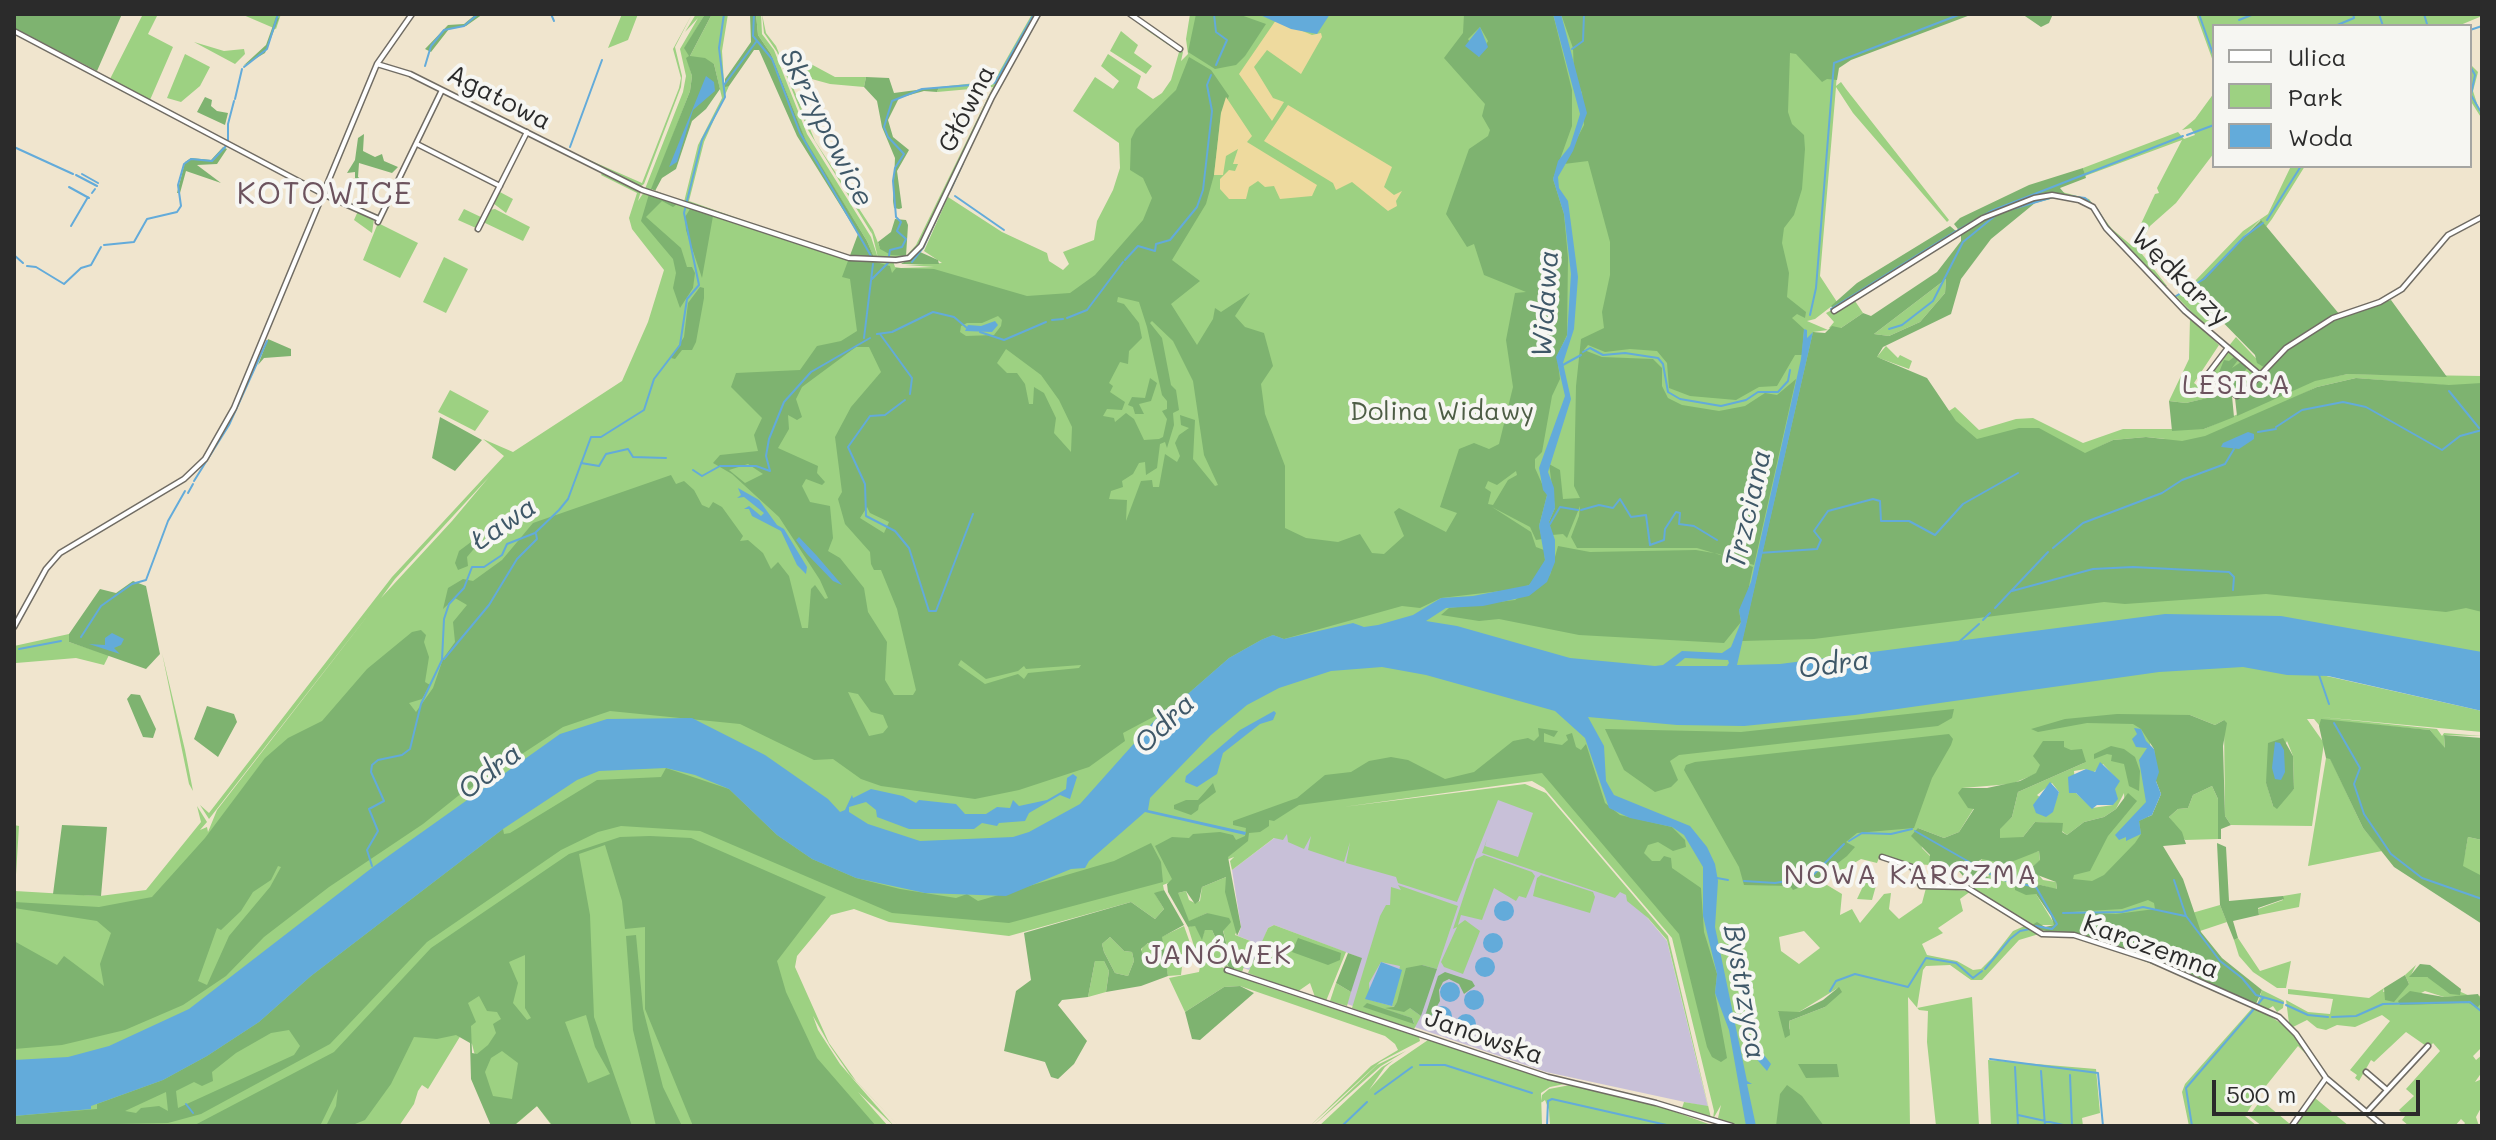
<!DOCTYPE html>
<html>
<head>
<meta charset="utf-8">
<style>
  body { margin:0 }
  #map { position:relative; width:2496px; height:1140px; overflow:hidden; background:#f0e5ce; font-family:Mali,sans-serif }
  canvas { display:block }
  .frame { position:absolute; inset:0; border:16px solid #2b2b2b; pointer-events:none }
  .legend { position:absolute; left:2212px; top:24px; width:260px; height:144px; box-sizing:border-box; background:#f6f6f2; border:2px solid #a5a5a2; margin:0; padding:10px 14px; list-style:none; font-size:24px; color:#2b2b2b }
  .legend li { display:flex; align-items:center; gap:16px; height:40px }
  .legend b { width:40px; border:2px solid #a5a5a2 }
  .scale { position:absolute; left:2212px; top:1080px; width:208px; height:36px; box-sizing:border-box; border:4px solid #2b2b2b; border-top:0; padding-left:10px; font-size:24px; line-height:28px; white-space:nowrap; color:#2b2b2b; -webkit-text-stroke:6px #f6f6f2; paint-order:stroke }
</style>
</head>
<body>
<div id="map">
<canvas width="2496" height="1140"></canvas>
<div class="frame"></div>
<ul class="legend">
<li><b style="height:10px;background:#fff"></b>Ulica</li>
<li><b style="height:22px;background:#9dd182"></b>Park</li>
<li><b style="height:22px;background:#63abda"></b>Woda</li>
</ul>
<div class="scale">500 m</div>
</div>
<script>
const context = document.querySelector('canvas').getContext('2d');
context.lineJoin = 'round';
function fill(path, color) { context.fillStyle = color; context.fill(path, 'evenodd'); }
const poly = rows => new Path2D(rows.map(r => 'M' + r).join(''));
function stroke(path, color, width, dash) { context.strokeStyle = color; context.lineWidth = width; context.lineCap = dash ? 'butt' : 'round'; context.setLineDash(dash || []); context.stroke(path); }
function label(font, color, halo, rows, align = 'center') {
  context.font = font + ' Mali,sans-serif'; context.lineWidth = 8; context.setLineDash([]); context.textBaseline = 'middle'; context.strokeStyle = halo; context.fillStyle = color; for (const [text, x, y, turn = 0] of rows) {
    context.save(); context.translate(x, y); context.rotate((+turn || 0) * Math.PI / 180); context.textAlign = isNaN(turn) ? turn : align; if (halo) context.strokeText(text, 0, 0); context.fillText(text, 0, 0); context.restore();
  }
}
const industrial = poly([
  [1543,793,1667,941,1708,1107,1546,1072,1347,1004,1361,958,1274,925,1268,928,1254,964,1249,970,1243,968,1253,942,1238,936,1241,927,1232,870,1306,814]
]);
const green = poly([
  [143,14,158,14,148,34,173,47,150,100,110,79],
  [241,14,281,14,276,29],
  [622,14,638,14,628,40,608,48],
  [692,14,675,47,682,76,681,87,644,184,640,187,555,145,642,183,679,88,681,78,673,49],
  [696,14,705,14,685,48,690,56,712,14,728,14,722,51,724,83,729,86,704,142,689,201,848,257,684,202,698,145,722,98,714,64,687,58,692,76,690,91,651,192,645,189,683,92,686,76,680,49,698,18,685,32],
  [756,14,761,14,762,34,774,50,807,134,871,237,878,258,871,229,872,234,808,130,777,52,764,33,762,14,766,33,776,46,815,141,873,230,880,248,906,256,916,245,993,87,937,92,939,87,994,81,1032,14,1037,14,995,88,920,245,910,256,875,260,867,241,806,142,771,54,758,35],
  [1190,14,1969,14,1838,63,1836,86,1841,82,1846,89,1949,220,1947,222,1853,113,1836,87,1820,276,1837,302,1815,319,1807,321,1828,330,1813,332,1876,358,1886,346,1898,358,1900,355,1912,361,1909,369,1879,358,1949,411,1955,407,1979,430,2016,419,2033,418,2083,443,2123,429,2204,429,2315,380,2348,374,2482,376,2482,678,2322,675,2482,711,2482,732,2320,717,2437,729,2442,736,2444,733,2482,736,2444,735,2445,749,2430,730,2336,722,2465,853,2468,837,2482,840,2482,923,2314,719,2307,719,2324,743,2312,826,2231,825,2225,816,2224,720,2215,725,2190,715,2151,715,2148,820,2199,929,2192,913,2220,905,2227,922,2200,931,2068,920,2064,846,2125,815,2124,793,2116,809,2104,817,2084,822,2067,835,2051,823,2035,822,2023,837,2012,840,2000,838,1999,829,2012,817,2018,792,2086,762,2036,774,2011,784,1962,788,1974,808,1959,832,1944,838,1918,828,1922,848,1932,858,1929,865,1917,864,1915,868,1879,858,1877,863,1861,859,1822,882,1842,894,1840,915,1852,909,1860,923,1884,894,1891,893,1889,909,1899,919,1922,903,1926,888,1971,891,1960,899,1963,911,1938,928,1943,933,1922,944,1927,955,1957,961,1973,970,1981,969,1992,958,2013,931,2027,925,2039,934,2019,940,1982,980,1971,980,1950,965,1926,966,1923,970,1917,1008,1972,997,1979,1126,1936,1126,1927,1042,1928,1011,1919,1010,1908,997,1910,1126,1733,1126,1718,1118,1721,1105,1713,1119,1714,1111,1672,938,1544,788,1532,781,1343,807,1525,784,1546,793,1668,936,1711,1118,1682,1108,1684,1102,1708,1106,1667,940,1648,918,1627,901,1626,895,1620,892,1615,898,1482,853,1487,839,1485,846,1518,857,1533,813,1498,800,1457,902,1398,883,1396,877,1346,863,1350,842,1344,862,1308,850,1311,836,1304,849,1288,842,1287,834,1283,840,1274,838,1232,870,1230,861,1234,857,1163,885,1164,890,1155,894,1164,909,1155,919,1131,902,1009,936,889,922,854,909,831,915,797,956,795,967,829,1043,856,1081,899,1126,850,1075,830,1046,813,1016,818,1030,840,1064,894,1126,858,1092,888,1126,552,1126,537,1106,514,1126,493,1126,472,1044,461,1035,428,1089,422,1085,418,1091,414,1104,399,1126,14,1126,14,825,19,826,15,891,100,896,146,890,201,822,197,806,207,822,200,830,207,827,208,832,217,810,372,610,209,819,200,805,209,813,392,577,504,456,483,439,513,452,622,381,648,322,664,270,632,229,629,218,637,193,601,175,603,172,641,191,638,201,644,192,847,260,893,261,895,267,901,268,934,267,905,265,942,263,924,251,948,197,1002,232,1047,253,1049,261,1063,270,1069,264,1063,252,1094,240,1097,221,1113,190,1120,168,1119,143,1073,111,1095,77,1113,89,1119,81,1101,66,1108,54,1141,76,1137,88,1153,99,1162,93,1171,80,1179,52,1139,25,1183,52,1181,61,1188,54,1186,39],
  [2356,378,2455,386,2239,424,2317,387],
  [2146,437,2165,439,2085,454,2113,440],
  [489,477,452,521,381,598,395,579],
  [2287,741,2293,756,2294,789,2273,806,2266,782],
  [2103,764,2114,776,2113,805,2092,808,2076,793,2074,771,2086,769,2093,773],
  [2052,783,2059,792,2053,807,2037,795],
  [1804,931,1820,948,1799,964,1781,951,1779,937],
  [1838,988,1825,1007,1789,1021,1790,1030,1778,1012,1799,1012],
  [2196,14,2482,14,2482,16,2458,26,2214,26,2214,64],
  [1121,31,1138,45,1134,53,1152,66,1146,74,1110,51],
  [194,42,224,51,244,49,245,54,235,64],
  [185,54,210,67,200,86,181,102,167,98],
  [809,63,835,77,883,77,866,77,864,87,830,84,808,78,794,70,792,64],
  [2470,64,2478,72,2473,91,2482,119,2470,100],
  [2214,93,2214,153,2176,203,2150,226,2138,249,2167,286,2163,287,2088,203,2062,196,2062,192,2089,199,2112,229,2131,245,2155,194,2159,193,2157,188,2182,140,2085,176,2083,168,2178,132,2184,139,2195,135,2191,128,2182,130,2195,119],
  [2291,166,2305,166,2272,219,2266,227,2260,220,2196,286,2200,299,2214,314,2205,326,2176,296,2194,282,2243,231,2268,214],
  [498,191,513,199,506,213,493,203],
  [464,209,483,218,476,228,458,220],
  [495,209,530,227,523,241,483,222,489,210],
  [358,211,374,219,372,233,354,220],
  [378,223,418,243,400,278,363,260],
  [444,257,468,269,446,313,423,302],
  [1946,279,1945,293,1920,322,1889,336,1874,334],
  [1867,292,1855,301,1863,313,1841,328,1829,328,1834,322,1826,313],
  [2190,318,2219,345,2194,383,2212,397,2186,403,2169,401,2189,359],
  [2236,337,2265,368,2259,372,2228,347],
  [2227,350,2257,376,2238,395,2222,382,2228,384,2237,374,2217,380,2209,372],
  [450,390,489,411,475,431,438,412],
  [69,634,69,642,109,655,104,665,76,658,16,663,14,660,14,646],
  [162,653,185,750,193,791,189,784],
  [2326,758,2330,758,2363,828,2382,851,2308,866],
  [2212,786,2218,799,2218,839,2185,840,2169,817,2178,809,2188,808,2193,795],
  [2039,851,2040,861,2032,867,2043,880,2056,882,2057,890,2041,885,2016,886,2036,894,2055,925,2032,925,1966,886,1968,882,1984,887,1989,875,1976,867,1982,859,2012,859],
  [1484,855,1532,872,1535,876,1526,898,1519,896,1516,901,1494,888,1482,920,1461,915,1458,925,1465,920,1480,931,1463,974,1444,967,1441,962,1457,927,1453,929,1476,859],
  [1541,875,1593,892,1595,897,1590,913,1533,896,1537,878],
  [1226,877,1230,908,1238,928,1235,935,1253,942,1242,972,1234,970,1235,963,1229,954,1223,930,1227,925,1207,913,1189,922,1178,899,1178,893,1186,891,1189,900,1195,903,1200,901,1202,887],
  [1866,880,1877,882,1872,900,1857,899],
  [1398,885,1458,906,1437,969,1422,965,1394,1007,1386,1006,1410,1008,1421,1016,1413,1031,1352,1008,1380,916,1386,905,1390,905,1391,887,1401,890],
  [1381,962,1400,966,1392,1006,1370,1000,1369,983],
  [1367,1004,1412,1018,1414,1023,1364,1007],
  [2301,893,2299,907,2259,915,2258,909,2283,900,2283,896],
  [1195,925,1202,938,1205,929,1212,930,1229,969,1209,958,1198,959,1188,927],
  [1274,925,1346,952,1326,1001,1315,997,1310,983,1297,992,1248,973,1268,928],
  [1184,926,1199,968,1190,958,1183,959,1181,975,1168,976,1161,937],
  [1110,937,1124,951,1132,952,1134,961,1128,976,1115,973,1104,952,1102,944],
  [2238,938,2260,971,2291,961,2286,988,2277,988,2253,972,2239,956,2234,940],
  '1141 953a10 10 0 1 1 20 0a10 10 0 1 1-20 0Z',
  [1206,960,1261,985,1419,1037,1420,1041,1380,1062,1310,1126,1371,1066,1398,1050,1395,1044,1385,1036,1240,986,1224,987,1185,1012,1169,978,1199,972,1201,961],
  [1095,961,1104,961,1109,971,1106,992,1088,997],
  [2416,965,2410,977,2427,977,2470,996,2444,997,2425,991,2400,1004,2469,1003,2482,994,2482,1047,2473,1056,2476,1060,2482,1055,2482,1072,2475,1082,2482,1079,2482,1106,2476,1117,2479,1126,2463,1126,2465,1123,2461,1119,2455,1126,2409,1126,2402,1120,2405,1116,2399,1110,2414,1096,2406,1089,2440,1051,2433,1043,2429,1048,2406,1032,2374,1062,2371,1060,2359,1081,2355,1078,2357,1075,2350,1070,2390,1021,2382,1015,2355,1027,2337,1025,2326,1030,2317,1028,2307,1020,2293,1027,2289,1023,2286,1000,2308,1012,2330,1014,2333,999,2288,994,2288,989,2369,998,2384,988,2383,992,2409,984,2405,975],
  [1336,983,1351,992,1347,1006,1330,1001],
  [2262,990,2284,1001,2283,1008,2277,1012,2273,1006,2267,1010,2257,1005],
  [2254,1006,2290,1029,2307,1055,2298,1046,2257,1097,2245,1116,2257,1126,2189,1126,2182,1092,2185,1084],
  [1428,1040,1535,1075,1565,1084,1550,1087,1541,1093,1542,1126,1319,1126,1382,1067,1394,1060,1385,1067,1369,1090,1390,1066],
  [1406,1051,1381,1066,1313,1126,1377,1065],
  [1988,1060,2096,1069,2100,1113,2082,1118,2083,1126,1991,1126],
  [1570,1085,1662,1107,1714,1126,1550,1126,1549,1110,1545,1100,1541,1103,1542,1095,1549,1089],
  [2315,1098,2349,1126,2294,1126],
  [2261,1100,2290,1124,2289,1126,2262,1126,2249,1116]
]);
const forest = poly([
  [14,14,122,14,97,71,14,28],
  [476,14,483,14,466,26,449,29,431,52,425,49,448,25,464,24],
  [705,14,712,14,690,56,705,58,714,64,720,89,706,109,692,121,676,169,662,178,655,191,679,200,651,189,690,91,692,76,686,58,689,56,684,48],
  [750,14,756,14,758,35,771,54,806,141,867,241,876,262,890,266,892,273,896,268,934,269,1027,296,1070,293,1095,275,1143,220,1152,198,1143,178,1130,170,1131,139,1136,129,1176,90,1189,57,1211,70,1229,96,1221,113,1214,175,1206,204,1172,260,1200,281,1171,304,1197,345,1213,319,1215,308,1221,312,1250,293,1235,316,1245,327,1264,333,1273,366,1261,384,1265,414,1285,466,1285,528,1306,538,1338,542,1360,534,1372,553,1384,554,1404,536,1394,512,1399,508,1446,532,1457,513,1440,507,1459,449,1474,443,1489,449,1499,444,1513,387,1506,340,1515,293,1526,292,1484,275,1474,244,1467,247,1446,214,1469,149,1488,136,1490,130,1482,116,1485,104,1444,58,1463,33,1464,14,1553,14,1572,90,1572,126,1553,179,1564,214,1568,258,1567,335,1557,356,1560,379,1552,396,1542,452,1535,459,1535,468,1547,495,1539,526,1542,539,1536,540,1530,527,1492,507,1531,532,1536,547,1544,550,1545,560,1540,573,1529,585,1518,589,1441,598,1420,608,1402,606,1284,639,1273,635,1261,640,1229,658,1174,706,1123,733,1125,741,1089,767,1019,790,975,799,881,786,861,779,833,759,814,760,740,724,610,711,563,727,458,796,423,824,329,887,264,937,226,976,183,1005,125,1030,62,1045,14,1049,14,941,57,965,64,956,104,986,100,964,111,933,97,921,14,908,14,902,99,907,152,897,205,838,265,758,288,738,322,721,367,669,412,632,421,630,426,635,424,642,429,657,425,682,430,685,422,699,409,703,416,712,433,688,443,659,455,642,453,622,467,605,455,598,443,609,448,588,463,579,473,581,502,560,533,523,671,475,676,484,684,481,694,490,702,505,709,508,713,502,722,507,743,536,740,541,748,540,763,553,771,569,778,562,789,576,802,628,808,628,811,589,815,585,825,599,828,598,820,580,779,517,732,474,713,463,720,455,758,451,754,435,762,418,731,387,736,373,800,370,817,346,841,341,857,331,850,279,842,277,858,234,797,136,759,50,754,50,729,86,725,87,725,79,751,42],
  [1480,27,1488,41,1479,57,1468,39],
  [1118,297,1139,302,1147,327,1162,395,1167,401,1167,409,1162,411,1167,419,1163,437,1159,439,1144,440,1134,419,1126,413,1115,422,1114,418,1103,416,1107,409,1122,410,1125,402,1110,392,1113,386,1109,383,1120,362,1128,364,1129,351,1142,338,1139,323,1124,304,1117,302],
  [998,316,1002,320,1001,326,994,335,966,336,960,332,961,326,967,323,982,323],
  [1152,321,1173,341,1193,381,1204,455,1218,485,1215,486,1193,459,1195,420,1180,415,1181,425,1189,428,1179,435,1175,443,1180,456,1177,462,1165,454,1159,487,1153,487,1152,480,1141,481,1126,521,1127,500,1109,499,1111,491,1123,487,1122,481,1133,474,1139,463,1145,462,1146,475,1157,468,1160,444,1165,442,1167,448,1174,425,1173,413,1179,410,1176,390,1171,385,1162,338,1150,323],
  [856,347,869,347,881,372,851,407,835,437,842,492,838,499,845,524,870,552,871,564,874,570,881,570,897,609,916,690,913,695,894,695,885,680,887,642,868,612,864,588,840,558,828,551,833,538,830,506,810,502,802,486,806,479,822,485,825,482,817,473,818,466,778,448,789,429,788,415,797,420,802,417,796,399,802,387],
  [1006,349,1041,375,1059,400,1072,427,1071,452,1054,433,1056,418,1044,393,1034,387,1033,404,1029,404,1025,384,1017,373,1007,373,997,363],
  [748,464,763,474,745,483,729,470],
  [1516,471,1517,475,1508,480,1493,505,1488,504,1491,492,1485,488,1488,481,1497,485],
  [867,507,870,513,889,522,884,533,860,518],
  [961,660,986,679,1018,671,1024,666,1026,669,1081,665,1079,668,1028,673,1024,679,1018,674,985,684,958,665],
  [848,692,858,694,871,712,883,715,888,727,883,733,869,736],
  [278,866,281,867,270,887,229,936,207,985,198,981,217,928,221,930,241,911,253,892,271,880],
  [1196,14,1238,14,1266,24,1245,56,1236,65,1215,69,1188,52],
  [1561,14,1973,14,1851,60,1839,68,1837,80,1827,79,1822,82,1796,54,1790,53,1788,112,1792,124,1804,135,1805,149,1802,189,1794,215,1784,228,1782,243,1789,273,1787,297,1806,312,1805,318,1797,314,1792,318,1804,329,1802,355,1795,355,1777,386,1759,387,1736,400,1690,396,1669,388,1667,363,1657,351,1630,349,1605,352,1588,345,1584,350,1602,357,1653,359,1662,368,1662,386,1668,398,1682,405,1719,411,1745,406,1765,393,1777,395,1796,379,1754,565,1697,548,1577,548,1571,537,1579,516,1580,506,1567,538,1563,534,1552,535,1549,522,1555,508,1549,464,1560,470,1563,499,1580,498,1574,486,1576,386,1581,339,1604,328,1602,312,1610,275,1610,242,1588,161,1564,164,1584,125,1582,93,1574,74,1573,48],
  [2022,14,2053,14,2049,23,2041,27],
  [276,17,279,18,265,53,243,66,266,45],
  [866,77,889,78,894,93,939,87,937,92,924,91,899,98,888,120,893,137,909,150,897,171,902,208,899,209,894,208,893,201,895,158,882,127,877,101,864,87],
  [205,97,212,100,211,106,217,111,228,113,225,125,197,112],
  [364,134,363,151,375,157,382,154,384,161,398,167,392,173,359,163,358,177,363,181,368,178,363,183,355,178,355,172,347,173,355,160,358,138],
  [223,147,227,149,217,164,197,165,221,183,186,171,180,193,177,193,185,162,191,158,211,160],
  [2083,168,2086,178,2060,188,2065,194,2062,196,2035,203,1991,239,1961,279,1951,314,1883,347,1877,357,1927,378,1956,421,1977,439,2019,428,2039,428,2085,453,2113,440,2146,437,2182,441,2205,436,2317,387,2356,378,2449,385,2482,383,2482,612,2466,608,2446,612,2266,594,2125,604,2104,602,1814,639,1742,641,1813,332,1825,333,1832,326,1841,328,1863,313,1871,316,1937,272,1961,241,1961,233,1954,224,1960,218,2029,185],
  [1946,279,1945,293,1920,322,1889,336,1874,334],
  [649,194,677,204,673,207,662,201,646,217,681,248,687,267,692,267,695,273,693,288,680,308,673,288,676,273,673,259,641,221],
  [690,209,713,216,702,278,686,230,685,217],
  [895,219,906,220,908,225,906,256,891,255,880,249,878,242,891,232],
  [2261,220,2340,315,2391,300,2447,377,2348,374,2315,381,2237,416,2235,398,2267,369,2257,363,2255,355,2200,299,2195,286],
  [1950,226,1957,232,1834,310,1831,306,1857,283],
  [920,252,938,260,939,264,901,264],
  [700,287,704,288,704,298,696,342,692,350,682,350,675,359,671,358,684,337,688,303],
  [268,339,291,349,291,356,264,358,258,365],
  [2234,357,2238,360,2232,368,2241,362,2247,368,2237,382,2242,385,2242,390,2210,374,2214,369,2218,375,2224,360,2229,361],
  [1150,378,1157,383,1151,401,1139,404,1144,414,1135,414,1133,407,1128,405,1132,397,1145,398],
  [2228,393,2232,396,2234,417,2204,429,2172,431,2169,401,2186,403],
  [440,417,482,440,455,471,432,458],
  [475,539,478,544,467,557,468,566,458,570,455,563,459,551],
  [1558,546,1590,552,1696,550,1719,554,1753,567,1746,601,1739,610,1741,622,1724,643,1579,635,1499,619,1479,621,1441,615,1449,608,1515,600,1550,575],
  [133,581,146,586,160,654,146,669,69,642,69,634,100,589,116,593],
  [131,694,140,695,156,729,153,738,143,737,127,699],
  [207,706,234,714,237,722,218,757,194,739],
  [1954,709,1952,718,1938,726,1679,755,1670,761,1678,780,1671,787,1655,792,1624,770,1605,729,1741,732],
  [2117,714,2190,715,2215,725,2224,720,2227,723,2223,746,2225,816,2231,825,2221,829,2221,839,2218,839,2218,799,2212,786,2193,795,2188,808,2178,809,2169,817,2182,832,2186,844,2163,846,2183,879,2201,932,2222,958,2262,990,2256,1004,2074,934,2037,930,2032,925,2037,922,2045,927,2054,925,2051,916,2036,894,2026,895,2015,890,2015,886,2041,885,2057,889,2056,882,2032,873,2031,868,2040,860,2039,851,2006,864,1982,859,1977,862,1977,867,1990,879,1984,887,1968,882,1958,870,1929,865,1930,855,1911,836,1918,828,1944,838,1959,832,1974,809,1968,808,1958,793,1962,788,1987,788,2020,781,2036,773,2040,765,2033,756,2043,741,2064,741,2064,747,2071,750,2082,749,2086,762,2018,792,2012,817,2000,829,2000,838,2023,837,2035,822,2063,823,2062,832,2067,835,2084,822,2104,817,2116,809,2128,793,2137,801,2108,836,2090,871,2074,875,2073,879,2092,881,2104,875,2135,843,2141,834,2139,821,2152,815,2161,794,2156,781,2154,749,2141,729,2133,724,2087,723,2038,732,2031,729,2065,719],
  [2148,900,2154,903,2155,909,2116,914,2072,912,2122,909],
  [2321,719,2430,730,2445,748,2444,735,2482,738,2482,840,2468,837,2463,866,2482,876,2482,924,2394,867,2363,828,2330,759,2326,758,2319,726],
  [1538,728,1558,731,1554,737,1544,733,1544,742,1562,745,1568,740,1566,735,1572,733,1576,747,1581,750,1586,744,1605,803,1620,815,1672,827,1685,840,1686,847,1673,851,1658,842,1648,845,1644,853,1652,861,1660,861,1664,856,1671,858,1672,868,1701,888,1704,932,1717,974,1715,993,1727,1058,1721,1062,1712,1057,1707,1047,1679,934,1542,773,1299,805,1274,821,1269,820,1269,826,1260,832,1249,833,1248,841,1228,857,1241,927,1237,936,1225,892,1226,877,1202,887,1199,901,1195,904,1186,891,1178,893,1189,921,1207,913,1229,918,1231,922,1223,931,1229,954,1235,963,1234,970,1229,968,1212,930,1205,930,1202,940,1195,926,1188,927,1168,892,1167,884,1172,879,1155,846,1172,837,1189,838,1193,834,1220,832,1233,835,1236,840,1245,836,1246,828,1233,825,1233,821,1297,798,1325,775,1351,772,1369,761,1391,757,1408,760,1445,779,1474,772,1513,741,1528,738,1534,741,1539,736],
  [1949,734,1953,739,1951,745,1932,778,1914,828,1857,833,1846,842,1855,847,1847,856,1815,881,1793,890,1790,886,1744,885,1739,867,1684,770,1686,765,1695,762],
  [2283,738,2293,756,2294,789,2277,809,2273,806,2266,783,2268,743],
  [2111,746,2124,749,2135,757,2140,771,2139,791,2129,786,2124,764,2111,761,2112,755,2107,754,2094,759,2094,754],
  [666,768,729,789,777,835,812,859,856,878,900,889,956,898,967,894,978,901,1114,861,1151,843,1161,862,1163,882,1009,923,892,913,700,831,621,826,598,832,561,850,427,942,330,1044,201,1114,168,1123,14,1126,14,1116,97,1109,97,1104,163,1080,207,1056,259,1022,311,976,503,829,504,834,510,833,597,780,661,777],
  [289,1030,300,1046,294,1055,178,1108,176,1091,194,1082,202,1086,213,1081,212,1072,236,1053,271,1033],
  [166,1092,168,1111,159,1106,141,1108,136,1113,125,1111],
  [1213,783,1216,792,1199,805,1198,810,1191,815,1174,809,1174,805,1186,800,1198,800],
  [62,825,107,827,101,896,53,894],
  [650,836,691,838,826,897,777,961,786,992,817,1058,876,1126,693,1126,645,1009,645,927,625,929,622,901,605,845,579,854,590,915,594,1017,632,1126,553,1126,537,1106,513,1126,491,1126,471,1079,470,1043,456,1035,437,1039,414,1037,391,1084,365,1120,350,1126,326,1126,336,1106,338,1089,320,1126,193,1126,334,1052,431,948,569,854,620,837],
  [525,955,525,1008,531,1018,527,1020,513,1003,518,983,509,962],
  [479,996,487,1011,497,1012,501,1019,493,1024,496,1033,488,1045,477,1054,472,1053,471,1026,476,1022,468,1003],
  [586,1015,595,1047,610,1074,588,1083,565,1022],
  [502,1051,518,1063,512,1099,493,1096,485,1072,491,1058],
  [2217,843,2226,847,2229,901,2283,896,2284,899,2258,908,2259,915,2233,921,2238,938,2234,940,2220,905],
  [1164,890,1184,925,1162,937,1168,976,1141,986,1106,992,1109,971,1104,961,1095,961,1088,997,1062,1000,1058,1005,1087,1041,1074,1064,1058,1079,1051,1077,1045,1062,1004,1051,1016,991,1031,980,1024,933,1131,902,1155,919,1164,909,1154,893],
  [1110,937,1124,951,1132,952,1134,961,1128,976,1115,973,1104,952,1102,944],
  [1148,943,1159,949,1158,961,1144,959,1141,949],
  [636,935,643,1009,663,1087,682,1126,656,1126,633,1030,626,936],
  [1298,938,1341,953,1340,960,1328,965,1292,952],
  [1348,953,1362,958,1351,992,1336,983],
  [2420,964,2430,965,2461,989,2460,995,2450,994,2427,977,2409,977],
  [1422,965,1437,969,1421,1016,1410,1008,1404,1012,1385,1008,1394,1007,1397,1002,1406,968],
  [1445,972,1472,981,1475,986,1464,994,1459,984,1449,979,1443,982,1439,990,1440,1001,1430,1018,1425,1016,1438,976],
  [2405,975,2409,984,2394,1002,2385,1000,2384,988],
  [1240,986,1254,993,1200,1040,1192,1039,1185,1012,1224,987],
  [1839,987,1842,992,1825,1007,1789,1021,1790,1035,1785,1038,1778,1011,1799,1012,1823,1000],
  [2410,991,2444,997,2478,994,2482,1002,2477,1008,2469,1003,2400,1005,2398,1001],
  [1367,1003,1412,1018,1414,1024,1363,1007],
  [1798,1064,1837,1064,1839,1077,1806,1078],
  [1787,1085,1802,1096,1824,1126,1776,1126,1780,1094]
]);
const sand = poly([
  [1276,20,1312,35,1321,33,1322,37,1301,74,1267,50,1254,67,1273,98,1284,102,1272,121,1239,74],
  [1226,97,1252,136,1247,142,1317,185,1312,196,1280,199,1274,186,1265,187,1258,181,1249,187,1246,199,1229,199,1220,189,1220,179,1229,170,1235,171,1238,164,1233,164,1238,149,1226,156,1223,175,1214,175,1221,113],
  [1288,105,1392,167,1384,187,1394,195,1402,191,1396,201,1397,206,1388,211,1352,182,1336,190,1333,183,1264,141]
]);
const water = poly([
  [1258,14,1330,14,1317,34,1291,29],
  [1553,14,1561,14,1587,113,1573,151,1558,177,1559,188,1568,201,1578,277,1574,329,1563,363,1571,399,1548,472,1554,488,1555,508,1549,522,1555,540,1555,562,1547,582,1529,596,1483,606,1446,608,1426,621,1457,626,1570,658,1655,666,1663,665,1682,651,1722,653,1731,647,1741,622,1739,610,1751,582,1801,359,1804,329,1807,330,1807,338,1813,332,1737,665,1780,664,2165,614,2281,616,2482,652,2482,711,2328,676,2287,675,2243,667,2159,672,1855,715,1744,726,1677,725,1588,717,1604,746,1606,781,1614,795,1690,826,1707,847,1715,864,1718,881,1715,927,1747,1081,1752,1084,1747,1084,1756,1126,1746,1126,1729,1030,1715,993,1717,974,1703,916,1703,867,1684,835,1672,827,1630,818,1609,808,1585,738,1555,711,1426,675,1382,667,1331,671,1279,688,1247,705,1211,735,1150,798,1148,810,1246,832,1245,835,1145,812,1089,861,1085,868,1071,869,1006,896,925,893,856,878,812,859,777,835,729,789,695,775,666,768,599,771,577,780,503,829,311,976,259,1022,207,1056,163,1080,91,1106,91,1109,14,1116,14,1060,68,1057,109,1046,189,1009,373,867,560,734,607,719,692,718,765,755,828,799,840,812,845,810,852,795,853,798,871,789,903,796,916,803,919,800,956,804,965,814,986,814,997,807,1010,808,1013,800,1019,806,1047,800,1066,789,1067,778,1073,774,1077,777,1070,799,1060,795,1029,813,1025,821,999,823,997,826,982,823,974,829,909,829,877,817,876,810,866,802,849,807,849,812,868,824,920,841,1013,837,1029,832,1080,804,1163,711,1174,706,1229,658,1261,640,1273,635,1284,639,1353,623,1364,627,1378,625,1413,615,1441,598,1473,596,1529,585,1545,560,1539,526,1547,495,1543,490,1539,468,1565,396,1556,357,1567,336,1571,274,1564,214,1553,179,1558,161,1570,146,1580,114],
  [1685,658,1728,660,1729,663,1727,666,1675,666],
  [1480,27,1488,47,1479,57,1465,46],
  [706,76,714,82,715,91,693,110,677,162,669,167],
  [995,321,998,325,992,332,965,331,968,325,981,326],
  [2248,432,2254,434,2254,439,2239,449,2221,447,2223,443],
  [738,488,759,500,777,525,784,529,807,567,806,574,797,565,781,531,752,516,749,509,744,509,749,506,761,516,764,513,744,497,737,498,741,495],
  [799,537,817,556,842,585,833,581,807,554,796,540],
  [112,633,124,639,121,645,114,648,120,654,89,644,105,645,105,638],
  [1274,711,1276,713,1273,720,1260,724,1223,753,1217,774,1197,787,1185,782,1186,776,1240,730],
  [2134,728,2141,729,2146,741,2154,749,2159,772,2156,781,2161,794,2152,815,2139,821,2141,834,2126,841,2126,837,2119,840,2115,835,2146,802,2139,760,2147,748,2136,747,2132,739,2137,734],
  [2275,742,2280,743,2284,750,2285,772,2281,780,2275,779,2272,768],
  [2100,762,2120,781,2115,789,2118,799,2113,805,2097,805,2092,809,2076,793,2069,793,2068,777,2086,769,2095,772],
  [2050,782,2059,792,2053,812,2046,817,2036,813,2033,805],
  '1494 911a10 10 0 1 1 20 0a10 10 0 1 1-20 0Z',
  '1483 943a10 10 0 1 1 20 0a10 10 0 1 1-20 0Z',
  '1475 967a10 10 0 1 1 20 0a10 10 0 1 1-20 0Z',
  [1381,962,1402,970,1392,1006,1365,999],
  '1440 992a10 10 0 1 1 20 0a10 10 0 1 1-20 0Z',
  '1464 1000a10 10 0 1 1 20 0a10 10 0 1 1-20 0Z',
  '1432 1016a10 10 0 1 1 20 0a10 10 0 1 1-20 0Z',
  '1456 1024a10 10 0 1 1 20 0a10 10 0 1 1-20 0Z',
  [1749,1036,1771,1064,1767,1071,1747,1048]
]);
const stream = poly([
  [518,14,528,14],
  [551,14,554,21],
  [754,14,753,36,772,59,800,133,871,256],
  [1214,14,1216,32,1227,40,1216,65],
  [2199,14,2214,57],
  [2379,14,2383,26],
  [2424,14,2427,24],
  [2239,20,2254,14],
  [2335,26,2354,18,2353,14],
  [2470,30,2482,26],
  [1572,49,1583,41,1584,14],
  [425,66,431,46,444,30,464,26,478,14],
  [2470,66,2475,75,2471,95,2482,114],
  [244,67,267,49,278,14],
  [724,85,756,42],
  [235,99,242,69],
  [2187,135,2214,125],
  [228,143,228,124,234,101],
  [14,147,73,174],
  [570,147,602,60],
  [82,174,98,183],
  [76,175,97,186],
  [69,187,89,198],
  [950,191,963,163],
  [92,193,95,189],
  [2062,195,2085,198,2097,209,2107,226,2181,304],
  [955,196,1004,230],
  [2009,210,2050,198],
  [2267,220,2301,166],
  [71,226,88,197],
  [1958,230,1991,211,2183,136],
  [104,245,134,242,147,219,177,212,181,206,178,185,184,164,191,159,212,161,226,146],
  [14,255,23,263],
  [889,256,890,250,902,247,906,239,897,231,901,222,896,217,893,181,895,168,904,154,888,137,884,127,892,101,922,89,995,83,1034,14],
  [1125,260,1138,246,1155,251,1156,244,1170,240,1197,207,1203,190,1212,111,1207,85,1211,75],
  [912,262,923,248,947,196],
  [27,266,36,267,64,284,81,268,91,265,101,247],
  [872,279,888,263],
  [2176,296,2204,279,2244,237,2263,223],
  [2183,306,2191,313],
  [1831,309,1956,231],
  [1810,315,1816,288,1834,63,1961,14],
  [1067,318,1087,310,1123,262],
  [1052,320,1063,319],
  [1889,329,1902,325,1933,301,1963,242,1996,215],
  [980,332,1004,340,1046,322],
  [877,334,892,332,933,312,954,317,967,328],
  [880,334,912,378,910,394],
  [864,338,873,264],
  [1583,352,1590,348,1603,355,1625,353,1658,358,1663,364,1668,392,1680,399,1721,406,1746,400,1758,392,1778,392,1788,381,1790,370],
  [1561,366,1581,355],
  [2449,391,2479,428],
  [905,400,885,415,870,416,848,447,865,484,866,516,895,531,909,548,929,611,936,611,973,514],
  [2276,427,2302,410,2343,402,2366,407,2442,450,2460,436,2482,430],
  [2258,432,2276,429],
  [581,463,599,466,606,454,628,449,633,457,666,458],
  [693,470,702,476,720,466,756,466,770,471,766,456,769,439,784,402,811,372,870,338],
  [194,481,229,425,267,341],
  [188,493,193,484],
  [1581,510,1599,505,1613,508,1620,499,1631,517,1646,515,1650,545,1664,540,1665,529,1676,512,1680,513,1679,524,1694,526,1717,540],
  [1550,524,1560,507,1578,510],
  [2053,548,2083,523,2162,493,2182,480,2225,464,2234,449],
  [1759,553,1817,549,1821,540,1814,531,1828,511,1873,499,1880,501,1881,521,1909,521,1935,535,1963,504,2018,473],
  [2012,591,2093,569,2133,567,2229,572,2234,577,2233,590],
  [1995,608,2048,552],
  [1983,620,1990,613],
  [81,637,101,606,132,584,146,580,168,521,185,491],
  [1959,642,1979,624],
  [19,649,61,641],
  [444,659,489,605,517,559,537,539,536,534],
  [2319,675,2329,704],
  [2334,723,2360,768,2354,784,2364,814,2391,854,2422,878,2482,899],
  [1915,831,1999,879,2036,887,2057,924,2052,929,2036,926],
  [1849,841,1862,833,1891,834,1912,829],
  [372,866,367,850,378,831,369,809,384,801,371,772,372,765,378,760,402,755,410,749,421,704,442,660,444,619,449,604,464,588,472,567,484,567,502,555,507,544,535,533,559,510,568,499,591,437,601,437,644,410,654,379,680,345,687,299,699,285,684,213,702,140,725,97,719,48,724,14],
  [1717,878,1728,880],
  [2174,880,2186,916,2220,961,2242,978,2256,995,2283,1003],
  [1744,881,1775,883,1811,877,1844,844],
  [2063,913,2122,912,2143,907,2185,916],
  [1985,969,2010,939,2020,931,2030,929],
  [1830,991,1836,981,1855,974,1908,987,1926,958,1956,963,1973,978,1982,971],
  [2258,1004,2263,998],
  [2286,1005,2308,1015,2328,1017],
  [2332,1017,2356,1016,2383,1004,2470,1002,2482,1012],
  [1990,1059,2098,1073,2103,1126],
  [1420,1065,1445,1065,1532,1093],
  [2015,1067,2018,1126],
  [2041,1071,2045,1126],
  [2070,1075,2072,1126],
  [1375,1094,1412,1067],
  [186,1104,193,1113],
  [2018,1115,2068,1126],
  [201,1125,201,1126],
  [1342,1126,1367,1102],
  [1547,1126,1548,1101,1552,1099,1671,1126],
  [2192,1126,2186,1088,2254,1009]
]);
const minor = poly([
  [1130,14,1180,49],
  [14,31,325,195,379,219],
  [377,64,410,74,642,190,849,258,896,260,909,258,921,246,992,97,1038,14],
  [417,144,500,186],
  [378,222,442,90],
  [478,229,527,132],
  [1834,311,1983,218,2034,198,2052,195,2079,200,2093,207,2106,228,2185,311,2260,375],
  [2227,349,2208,374,2237,396,2246,390,2286,348,2333,318,2380,302,2402,289,2448,235,2482,217],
  [14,627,46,569,60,553,184,479,205,459,234,408,377,64,412,14],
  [1882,857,1912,867,1921,886,1966,887,2042,934,2074,935,2151,960,2279,1017,2296,1034,2326,1078,2383,1126],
  [1227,970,1548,1077,1656,1103,1732,1126],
  [2366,1072,2387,1090],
  [2367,1112,2428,1046],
  [2292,1126,2326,1078]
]);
const streetNames = [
  ["Agatowa",499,98,27],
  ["Główna",967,109,-63],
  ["Wędkarzy",2180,277,45],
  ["Karczemna",2151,947,20],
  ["Janowska",1484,1037,19]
];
const parkNames = [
  ["Dolina Widawy",1442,412]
];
const waterNames = [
  ["Skrzypowice",826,128,63],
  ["Widawa",1546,304,-86],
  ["Trzciana",1749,509,-77],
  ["Ława",504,524,-34],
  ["Odra",1834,665,-8],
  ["Odra",1165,724,-44],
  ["Odra",490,772,-38],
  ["Bystrzyca",1744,992,80]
];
const neighbourhoodNames = [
  ["LESICA",2237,385],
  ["NOWA KARCZMA",1911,875],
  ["JANÓWEK",1219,955]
];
const quarterNames = [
  ["KOTOWICE",325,195]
];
fill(industrial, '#c8c0d8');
fill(green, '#9dd182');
fill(forest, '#7eb370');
fill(sand, '#eeda9e');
fill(water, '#63abda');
stroke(stream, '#63abda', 2);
stroke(minor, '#706c64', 7);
stroke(minor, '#fff', 4);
label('26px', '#2b2b2b', '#f6f6f2', streetNames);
label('26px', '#4d5d45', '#f6f6f2', parkNames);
label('italic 28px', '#3f5868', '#f6f6f2', waterNames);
context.letterSpacing = '2px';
label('28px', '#6c535e', '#f6f6f2', neighbourhoodNames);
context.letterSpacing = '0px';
context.letterSpacing = '2px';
label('30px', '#6c535e', '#f6f6f2', quarterNames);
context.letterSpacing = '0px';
</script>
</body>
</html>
